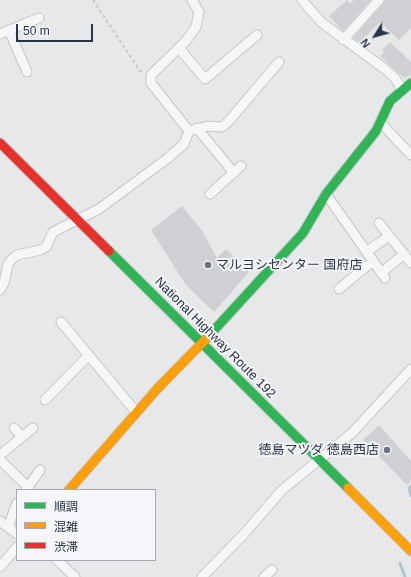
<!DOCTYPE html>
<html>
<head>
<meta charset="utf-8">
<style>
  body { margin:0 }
  #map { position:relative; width:411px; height:577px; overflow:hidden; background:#e6e8ea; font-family:Helvetica,"Noto Sans JP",sans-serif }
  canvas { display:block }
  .legend { position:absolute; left:16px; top:489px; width:140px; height:72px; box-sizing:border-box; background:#f4f6f9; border:1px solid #a4a8b1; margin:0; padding:5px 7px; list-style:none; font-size:12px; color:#2b3445 }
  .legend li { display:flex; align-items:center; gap:8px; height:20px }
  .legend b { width:20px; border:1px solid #a4a8b1 }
  .north { position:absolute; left:355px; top:16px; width:40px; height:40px; -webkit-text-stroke:3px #f4f6f9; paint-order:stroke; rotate:233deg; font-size:11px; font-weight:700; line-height:16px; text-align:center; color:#2b3445 }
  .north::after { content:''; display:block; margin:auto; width:14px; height:18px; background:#2b3445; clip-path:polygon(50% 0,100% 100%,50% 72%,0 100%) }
  .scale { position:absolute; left:16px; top:24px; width:77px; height:18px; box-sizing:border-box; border:2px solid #2b3445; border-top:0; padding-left:5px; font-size:12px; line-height:14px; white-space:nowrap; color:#2b3445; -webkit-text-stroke:3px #f4f6f9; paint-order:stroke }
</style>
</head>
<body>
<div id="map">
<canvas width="411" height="577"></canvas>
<ul class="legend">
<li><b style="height:5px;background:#30b455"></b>順調</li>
<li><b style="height:5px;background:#ff9f0a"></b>混雑</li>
<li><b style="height:5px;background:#e5322d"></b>渋滞</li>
</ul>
<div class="north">N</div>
<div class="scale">50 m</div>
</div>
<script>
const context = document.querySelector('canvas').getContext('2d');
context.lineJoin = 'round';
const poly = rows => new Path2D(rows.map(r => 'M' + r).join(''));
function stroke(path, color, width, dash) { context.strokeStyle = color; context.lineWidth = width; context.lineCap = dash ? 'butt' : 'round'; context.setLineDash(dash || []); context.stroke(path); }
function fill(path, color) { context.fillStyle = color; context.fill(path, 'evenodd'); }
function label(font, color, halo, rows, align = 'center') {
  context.font = font + ' Helvetica,"Noto Sans JP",sans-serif'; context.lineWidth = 4; context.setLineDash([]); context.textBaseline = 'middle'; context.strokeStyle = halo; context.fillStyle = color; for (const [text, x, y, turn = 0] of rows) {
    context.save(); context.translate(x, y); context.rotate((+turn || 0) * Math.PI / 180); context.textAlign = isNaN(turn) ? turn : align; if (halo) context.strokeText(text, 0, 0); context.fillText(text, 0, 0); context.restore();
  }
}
const stream = poly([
  [411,486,409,488,411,496],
  [400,563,405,577]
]);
const building = poly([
  [347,0,350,4,354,0,371,0,343,31,329,16],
  [385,0,411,0,411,28,399,40,381,23,379,23,360,43,353,38,383,4],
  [390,42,411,62,411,75,404,78,380,56,384,52,382,50],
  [182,206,202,231,217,258,226,249,249,272,214,312,186,285,151,230],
  [379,425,411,461,411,480,407,485,363,440]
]);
const path = poly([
  [93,0,140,71,143,72]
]);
const street = poly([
  [302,0,321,22,385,69,395,78,402,90],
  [9,30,27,72],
  [0,34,39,18],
  [343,40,379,0],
  [179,48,205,79,257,35],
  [380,122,411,155],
  [197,128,234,173],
  [189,131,208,126,222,127,228,122,279,62],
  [210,194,241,166],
  [326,194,385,278],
  [379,223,411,263],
  [366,252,389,236],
  [381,273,404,254],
  [339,289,373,261],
  [0,290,4,283,8,264,12,259,17,255,40,250,46,247,53,232,99,209,168,158,184,144,189,131,151,83,151,75,185,42,196,27,199,12,192,0],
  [61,322,136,412],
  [45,400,89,355],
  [14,428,22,437],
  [0,455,33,428],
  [0,460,28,487],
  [26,490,40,470],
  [0,521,17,534],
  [8,527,17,503],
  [57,560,75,577],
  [0,567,17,547],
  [202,577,244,534,282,490,352,433,411,369],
  [264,577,272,570]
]);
const fast = poly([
  [109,251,348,488],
  [205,340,303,233,326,194,376,131,390,101,411,83]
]);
const slow = poly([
  [348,488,411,551],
  [69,490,158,388,205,340]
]);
const jam = poly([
  [0,143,109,251]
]);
const markers = [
  [208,265,4,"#6c737f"],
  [387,450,4,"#6c737f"]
];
const poiNames = [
  ["マルヨシセンター 国府店",216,265],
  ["徳島マツダ 徳島西店",379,450,"right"]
];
const streetNames = [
  ["National Highway Route 192",215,338,45]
];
stroke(stream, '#b4c4d5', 3);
fill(building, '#ced0d3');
stroke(street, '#c4c6c8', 11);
stroke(fast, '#c4c6c8', 11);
stroke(slow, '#c4c6c8', 11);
stroke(jam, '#c4c6c8', 11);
stroke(path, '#c5c6ca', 2, [3, 3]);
stroke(street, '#f5f6f7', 9);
stroke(fast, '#30b455', 9);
stroke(slow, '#ff9f0a', 9);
stroke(jam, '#e5322d', 9);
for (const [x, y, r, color] of markers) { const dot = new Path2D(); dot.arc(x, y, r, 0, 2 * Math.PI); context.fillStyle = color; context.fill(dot); stroke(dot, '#f4f6f9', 1.5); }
label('13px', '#2b3445', '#f4f6f9', poiNames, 'left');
label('13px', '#2b3445', '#f4f6f9', streetNames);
</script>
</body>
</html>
